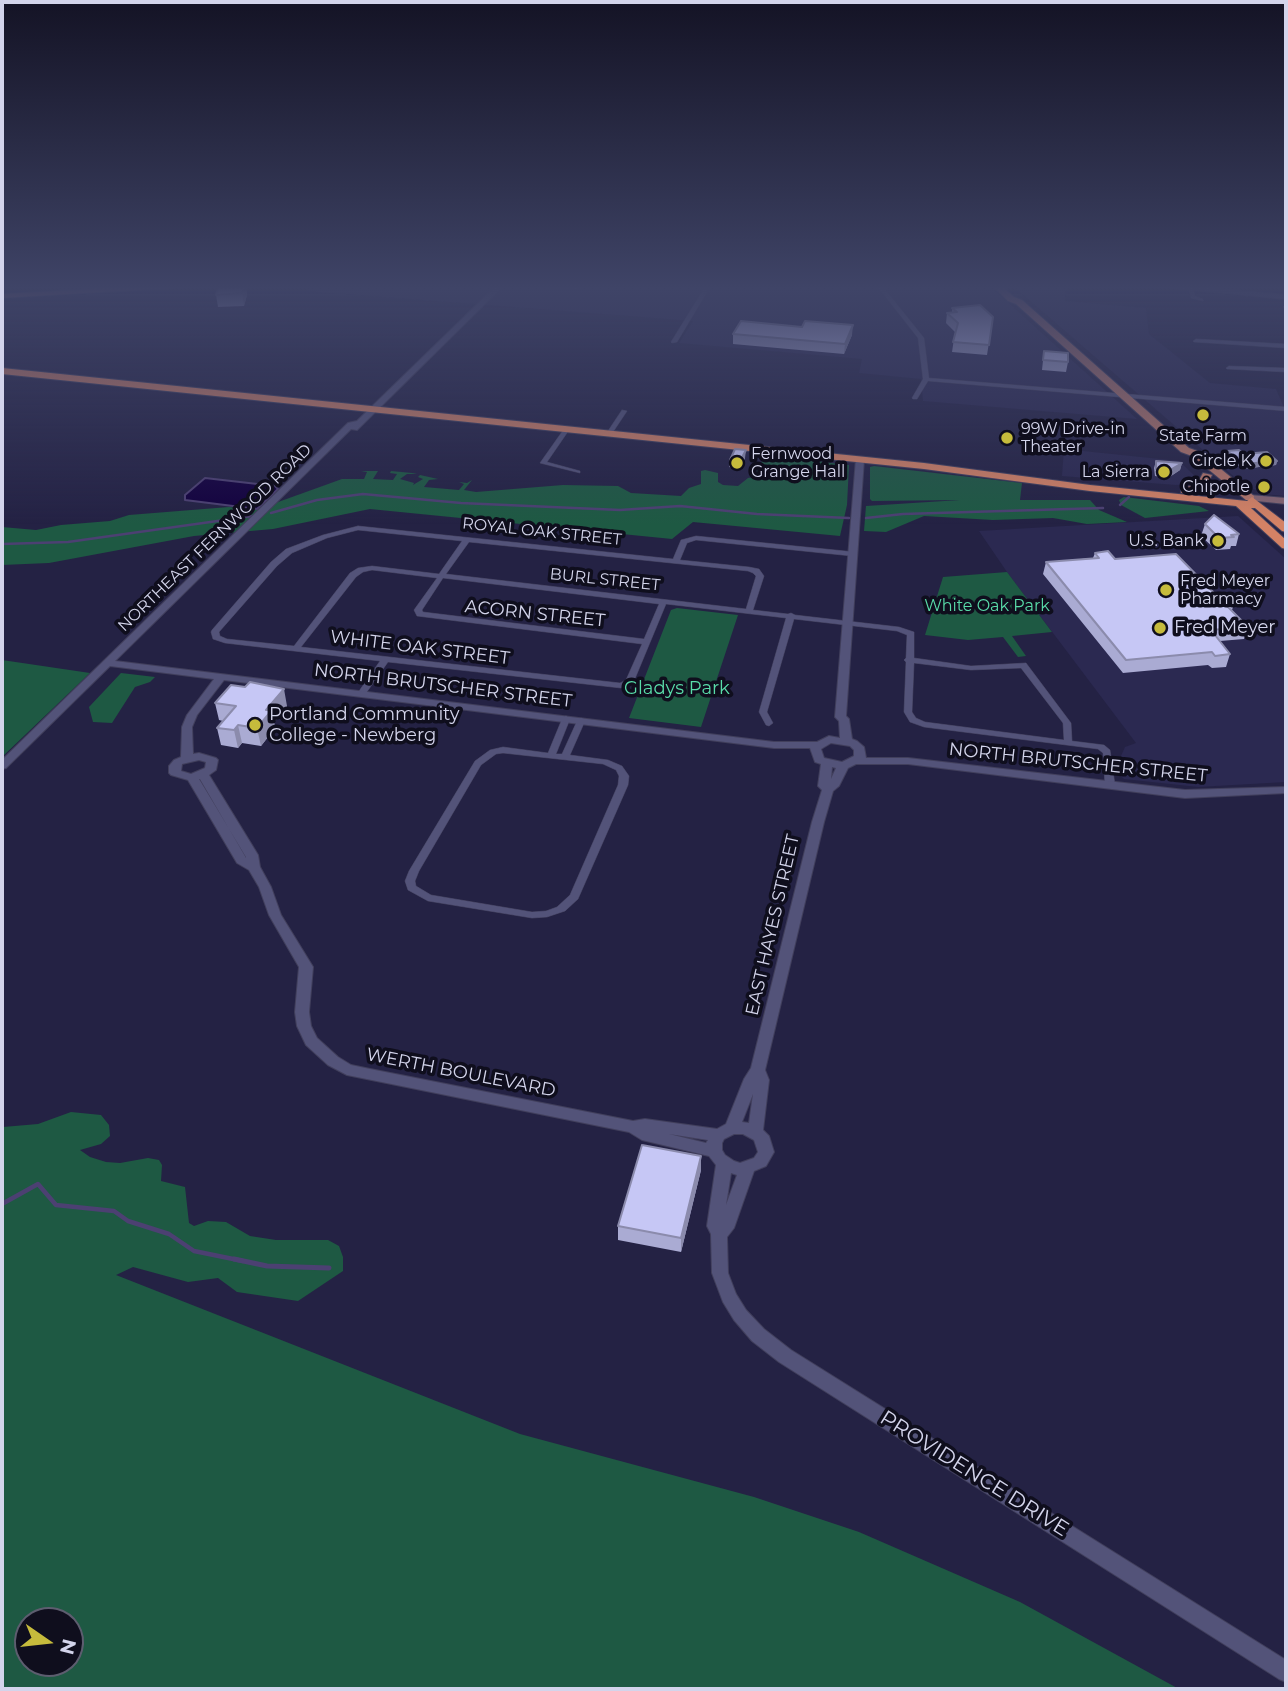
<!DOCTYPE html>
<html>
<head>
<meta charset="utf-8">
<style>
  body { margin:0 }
  #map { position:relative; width:1288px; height:1691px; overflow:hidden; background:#242244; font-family:Montserrat,sans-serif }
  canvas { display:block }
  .frame { position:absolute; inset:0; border:4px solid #d3d4eb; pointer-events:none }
  .north { position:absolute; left:14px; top:1607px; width:70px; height:70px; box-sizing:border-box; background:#0f0e1d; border:2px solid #5d5d6f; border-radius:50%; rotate:104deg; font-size:19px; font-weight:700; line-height:28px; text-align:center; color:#d3d4eb }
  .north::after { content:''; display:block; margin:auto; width:24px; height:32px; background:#c6bb3c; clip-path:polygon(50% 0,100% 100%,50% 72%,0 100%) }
</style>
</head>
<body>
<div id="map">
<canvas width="1288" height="1691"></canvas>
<div class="frame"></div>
<div class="north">N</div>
</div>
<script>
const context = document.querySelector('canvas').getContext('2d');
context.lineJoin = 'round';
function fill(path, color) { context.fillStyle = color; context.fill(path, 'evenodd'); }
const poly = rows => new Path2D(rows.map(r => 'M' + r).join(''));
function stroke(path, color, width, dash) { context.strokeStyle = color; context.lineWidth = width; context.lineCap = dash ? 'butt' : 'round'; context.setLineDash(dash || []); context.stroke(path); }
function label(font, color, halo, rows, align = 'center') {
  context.font = font + ' Montserrat,sans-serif'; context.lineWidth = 7; context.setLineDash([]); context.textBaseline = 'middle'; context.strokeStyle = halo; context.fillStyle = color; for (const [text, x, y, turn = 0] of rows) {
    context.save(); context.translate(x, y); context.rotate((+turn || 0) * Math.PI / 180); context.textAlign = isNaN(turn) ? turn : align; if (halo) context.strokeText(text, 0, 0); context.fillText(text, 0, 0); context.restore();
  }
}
const built = poly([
  [312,287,991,287,1137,419,923,401,921,379,859,373,862,359,679,343,693,321,307,291],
  [1014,287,1066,287,1065,301,1146,308,1149,334,1210,383,1276,389,1286,412,1286,496,1261,494,1260,491,1246,487],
  [1064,449,1179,461,1197,478,1193,484,1176,485,1062,476],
  [1238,516,1286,559,1286,782,1198,787,1124,779,1118,773,1121,756,1125,747,1136,743,1007,572,979,531]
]);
const green = poly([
  [765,455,849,465,847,505,840,536,693,522,672,539,370,509,273,529,194,536,49,563,2,565,2,527,36,530,61,525,110,521,129,515,229,507,256,510,342,479,364,479,367,472,361,471,378,471,373,479,393,480,397,474,390,473,391,471,412,473,417,474,407,474,400,479,414,483,413,485,423,479,418,477,420,475,438,479,429,480,424,487,459,490,464,484,459,482,467,483,472,480,464,490,476,492,563,485,618,486,631,493,681,496,689,488,701,484,701,471,705,470,718,473,718,482,723,485,738,486,748,478,754,477],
  [874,466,1022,483,1020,500,1090,500,1099,510,1127,522,1087,524,1053,518,993,520,924,516,886,532,864,531,866,506,960,500,872,501,870,499,870,467],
  [1124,497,1199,506,1209,511,1145,518,1121,505,1119,500],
  [1007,572,1052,632,1012,636,1026,656,1018,657,1003,637,968,640,925,635,943,577],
  [677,608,738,615,701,727,629,718,671,610],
  [2,660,90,673,3,756,7,756,2,762],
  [121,673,155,677,150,682,135,687,112,723,93,722,89,707],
  [71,1112,101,1115,109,1125,110,1136,101,1144,80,1150,90,1157,106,1162,120,1163,148,1158,159,1160,162,1165,161,1181,185,1187,189,1223,194,1226,208,1221,226,1222,250,1236,276,1240,328,1240,339,1246,343,1257,343,1271,298,1301,237,1292,218,1278,188,1282,133,1267,116,1275,520,1434,754,1497,859,1532,1020,1602,1179,1689,2,1689,2,1118,3,1127,38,1124],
  [28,1621,70,1621,70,1663,28,1663]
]);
const water = poly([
  [205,478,275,486,278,489,257,509,185,500,185,495,205,478]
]);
const streamFar2 = poly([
  [1120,505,1129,497],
  [271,513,317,500,363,494,461,503,620,510,680,506,757,514,849,518],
  [866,518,903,514,1103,508],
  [2,544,68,542,253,516]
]);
const streamFar1 = poly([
  [2,1204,38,1184,56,1205,114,1211,128,1221,169,1234,194,1251,243,1261]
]);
const stream = poly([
  [234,1259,267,1266,329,1268]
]);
const minor = poly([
  [705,287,710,287,677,342,672,343,671,342,705,287],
  [878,287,883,287,924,338,929,378,1286,407,1286,411,928,381,917,399,913,399,912,398,923,379,918,338,878,287],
  [1189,288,1193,288,1195,296,1203,299,1203,301,1191,298,1189,288],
  [1286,304,1286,309,1283,307,1286,304],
  [1196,339,1286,344,1286,348,1194,342,1193,341,1196,339],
  [1229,366,1286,368,1286,372,1227,369,1226,368,1229,366],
  [622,410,627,411,611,435,607,435,606,434,622,410],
  [564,429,569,430,547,462,580,471,580,473,540,463,564,429],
  [358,526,673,559,681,540,696,536,855,552,856,554,852,556,696,540,687,543,680,560,749,567,759,569,764,576,753,610,788,614,791,613,795,615,899,627,914,632,914,658,971,666,1026,663,1071,723,1072,741,1104,745,1110,750,1115,785,1110,788,1105,785,1103,753,1098,749,924,727,910,722,904,712,906,662,904,660,906,658,907,635,897,631,794,619,767,712,773,723,769,726,766,725,759,712,786,618,666,604,634,681,621,688,388,662,364,696,361,697,357,694,380,661,225,643,213,639,211,632,212,630,271,562,286,549,323,535,358,526],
  [358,530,462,541,439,574,372,566,358,568,350,573,294,646,227,639,220,636,219,632,277,566,292,553,327,538,358,530],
  [469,542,748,571,753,573,756,576,746,609,446,574,469,542],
  [372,570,437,578,414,610,417,616,642,644,626,680,620,683,301,647,356,577,363,572,372,570],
  [443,578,659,604,644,639,423,612,422,610,443,578],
  [914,663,971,670,1021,668,1063,723,1064,740,925,722,916,718,912,712,914,663],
  [566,716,570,719,556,754,562,754,577,721,581,718,584,719,585,721,570,755,608,760,622,766,629,776,628,785,578,899,565,911,547,917,532,918,428,901,408,890,405,881,409,871,475,761,490,750,503,747,548,753,562,719,566,716],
  [503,753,603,764,616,770,619,776,618,785,570,895,557,907,546,911,532,912,431,895,416,886,415,881,419,871,481,765,496,754,503,753]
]);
const tertiary = poly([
  [495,287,502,287,357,430,351,429,115,661,774,742,817,742,829,736,840,738,839,721,835,717,856,459,860,457,864,459,846,716,849,719,852,739,857,741,864,747,866,758,908,758,1185,790,1286,787,1286,793,1185,798,908,764,856,764,848,768,839,786,833,791,824,822,765,1070,769,1080,763,1130,769,1136,774,1152,766,1166,754,1171,734,1228,727,1237,728,1273,736,1294,746,1310,764,1329,791,1350,1286,1660,1286,1682,1279,1679,779,1362,752,1341,734,1320,723,1302,712,1273,711,1234,707,1226,716,1165,709,1156,642,1140,629,1132,347,1075,328,1065,306,1045,297,1026,295,1012,299,967,269,915,259,887,249,870,237,863,188,780,171,775,169,773,169,766,174,760,181,757,182,727,187,715,214,679,110,666,6,768,2,769,2,760,348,423,357,421,495,287],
  [224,680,774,748,810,748,815,762,821,764,818,786,822,790,812,822,751,1068,744,1079,726,1124,717,1129,645,1119,633,1121,370,1069,351,1065,338,1057,317,1038,311,1026,309,1012,313,967,281,915,271,887,260,867,258,855,209,775,216,770,218,760,216,758,199,753,193,754,192,727,197,715,224,680],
  [831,743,850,746,854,750,854,756,842,762,824,758,821,749,831,743],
  [199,760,206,762,205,768,191,774,181,771,182,764,199,760],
  [832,767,836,768,831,779,832,767],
  [199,779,200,779,246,858,246,857,199,779],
  [753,1094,749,1123,742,1122,753,1094],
  [669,1134,708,1140,706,1143,669,1134],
  [734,1134,743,1134,754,1140,758,1152,754,1158,740,1163,734,1161,725,1155,722,1150,722,1143,724,1139,734,1134],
  [731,1173,737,1175,726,1205,731,1173],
  [528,287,581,287,578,289,528,287],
  [1164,287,1195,287,1286,295,1286,299,1164,287]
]);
const secondary = poly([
  [1250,495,1286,498,1286,504,1247,500,1247,496,1250,495]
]);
const primary = poly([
  [125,287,188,287,2,298,2,294,125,287],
  [994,287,1003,287,1014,297,1022,300,1189,448,1200,452,1254,496,1254,500,1246,500,1192,456,1181,452,1016,304,1008,301,994,287],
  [1203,473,1212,475,1205,488,1181,493,1181,489,1197,484,1203,473]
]);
const trunk = poly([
  [2,368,924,463,1090,485,1247,501,1252,497,1286,523,1286,532,1282,531,1255,508,1251,508,1286,540,1286,549,1282,548,1236,506,1090,491,924,469,2,374,2,368]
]);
const wall = poly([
  [218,287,246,287,247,295,244,306,218,307,216,295],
  [952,308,993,317,987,355,952,352,955,332,946,323,947,313,952,313],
  [802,327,852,335,844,354,733,344,733,334],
  [1044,351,1068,362,1066,372,1042,370],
  [1227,451,1244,454,1277,461,1276,465,1242,469,1226,455],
  [745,458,740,469,729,467,730,460],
  [1156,461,1182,463,1180,470,1168,478,1155,476,1154,468],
  [1205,524,1239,534,1236,546,1231,546,1230,549,1216,550,1201,536],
  [1095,553,1217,596,1234,604,1232,610,1248,627,1244,639,1220,641,1230,654,1226,667,1212,668,1208,665,1123,673,1043,574,1046,562,1093,558],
  [215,703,287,706,274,722,275,728,261,746,242,743,238,748,221,745,217,728,223,721,219,720],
  [701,1156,701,1170,681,1252,618,1240,618,1226]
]);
const shadedWall = poly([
  [244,287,246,287,247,295,244,306,242,293],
  [853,325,852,335,844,354,845,344],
  [746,450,745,458,740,469,740,461],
  [1277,461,1276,465,1242,469,1244,464],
  [1182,463,1180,470,1168,478,1170,470],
  [284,689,287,706,274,722,275,728,261,746,257,728,266,710],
  [238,725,242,743,238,748,234,730],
  [701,1156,701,1170,681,1252,681,1238]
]);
const building = poly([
  [218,287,244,287,242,293,216,295,218,287],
  [980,305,993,317,989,345,953,342,958,323,947,313,957,312,952,308,980,305],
  [741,321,802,327,805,321,853,325,845,344,733,334,741,321],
  [1044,351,1068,353,1068,362,1043,360,1044,351],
  [735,449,746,450,740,461,730,460,735,449],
  [1239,450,1244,454,1267,452,1277,461,1244,464,1227,451,1239,450],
  [1156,461,1182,463,1170,470,1156,469,1156,461],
  [1214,515,1239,534,1231,535,1234,537,1219,538,1205,524,1214,515],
  [1108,551,1115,559,1176,554,1217,596,1225,595,1234,604,1226,605,1248,627,1211,630,1230,654,1215,656,1212,652,1126,660,1046,562,1099,558,1095,553,1108,551],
  [250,682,284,689,266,710,272,710,257,728,238,725,234,730,217,728,236,706,215,703,231,685,245,687,250,682],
  [642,1145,701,1156,681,1238,618,1226,642,1145]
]);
const markers = [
  [1203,415,7,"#c6bb3c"],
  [1007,438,7,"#c6bb3c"],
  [1266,461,7,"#c6bb3c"],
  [737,463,7,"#c6bb3c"],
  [1164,472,7,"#c6bb3c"],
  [1264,487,7,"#c6bb3c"],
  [1218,541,7,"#c6bb3c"],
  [1166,590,7,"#c6bb3c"],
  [1160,628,7,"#c6bb3c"],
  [255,725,7,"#c6bb3c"]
];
const farPoinames = [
  ["99W Drive-in",1021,429,"left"],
  ["Theater",1021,447,"left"],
  ["State Farm",1203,436,"center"],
  ["Fernwood",751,454,"left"],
  ["Grange Hall",751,472,"left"],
  ["Circle K",1252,461],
  ["La Sierra",1150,472],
  ["Chipotle",1250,487],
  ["U.S. Bank",1204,541],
  ["Fred Meyer",1180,581,"left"],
  ["Pharmacy",1180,599,"left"]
];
const farStreetnames = [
  ["ROYAL OAK STREET",542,532,6],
  ["NORTHEAST FERNWOOD ROAD",215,538,-44],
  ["BURL STREET",605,580,6]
];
const farParknames = [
  ["White Oak Park",987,606]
];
const streetNames = [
  ["ACORN STREET",535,614,6],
  ["WHITE OAK STREET",420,648,7],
  ["NORTH BRUTSCHER STREET",443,686,7],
  ["NORTH BRUTSCHER STREET",1078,763,6],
  ["EAST HAYES STREET",773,925,-77],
  ["WERTH BOULEVARD",461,1073,11]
];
const poiNames = [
  ["Fred Meyer",1174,628],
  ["Portland Community",269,715],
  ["College - Newberg",269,736]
];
const parkNames = [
  ["Gladys Park",677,689]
];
const nearStreetnames = [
  ["PROVIDENCE DRIVE",974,1474,32]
];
fill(built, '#2b2951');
fill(green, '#1e5943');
fill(water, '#12003e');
stroke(water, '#4c4072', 2);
stroke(streamFar2, '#4c4072', 2.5);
stroke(streamFar1, '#4c4072', 4.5);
stroke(stream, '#4c4072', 5);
stroke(minor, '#413f5c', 1);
stroke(tertiary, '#413f5c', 2);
stroke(secondary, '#413f5c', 2);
stroke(primary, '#413f5c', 2);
stroke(trunk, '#413f5c', 2);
fill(minor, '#535379');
fill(tertiary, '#535379');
fill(secondary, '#846572');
fill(primary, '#b4766a');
fill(trunk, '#d48265');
fill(wall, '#aaabd3');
fill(shadedWall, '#8b8bac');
fill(building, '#c6c7f5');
stroke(building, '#8b8bac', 2);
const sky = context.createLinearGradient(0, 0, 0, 524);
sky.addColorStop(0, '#141325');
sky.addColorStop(0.55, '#3f4467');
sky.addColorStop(1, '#3f446700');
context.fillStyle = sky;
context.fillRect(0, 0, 1288, 524);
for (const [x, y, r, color] of markers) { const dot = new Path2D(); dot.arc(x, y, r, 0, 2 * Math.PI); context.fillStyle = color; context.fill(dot); stroke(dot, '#0f0e1d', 2.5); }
label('16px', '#d3d4eb', '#0f0e1d', farPoinames, 'right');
label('16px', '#d3d4eb', '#0f0e1d', farStreetnames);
label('16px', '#59dca9', '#0f0e1d', farParknames);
label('18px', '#d3d4eb', '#0f0e1d', streetNames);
label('18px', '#d3d4eb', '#0f0e1d', poiNames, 'left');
label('18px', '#59dca9', '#0f0e1d', parkNames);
label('21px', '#d3d4eb', '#0f0e1d', nearStreetnames);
</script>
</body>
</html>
